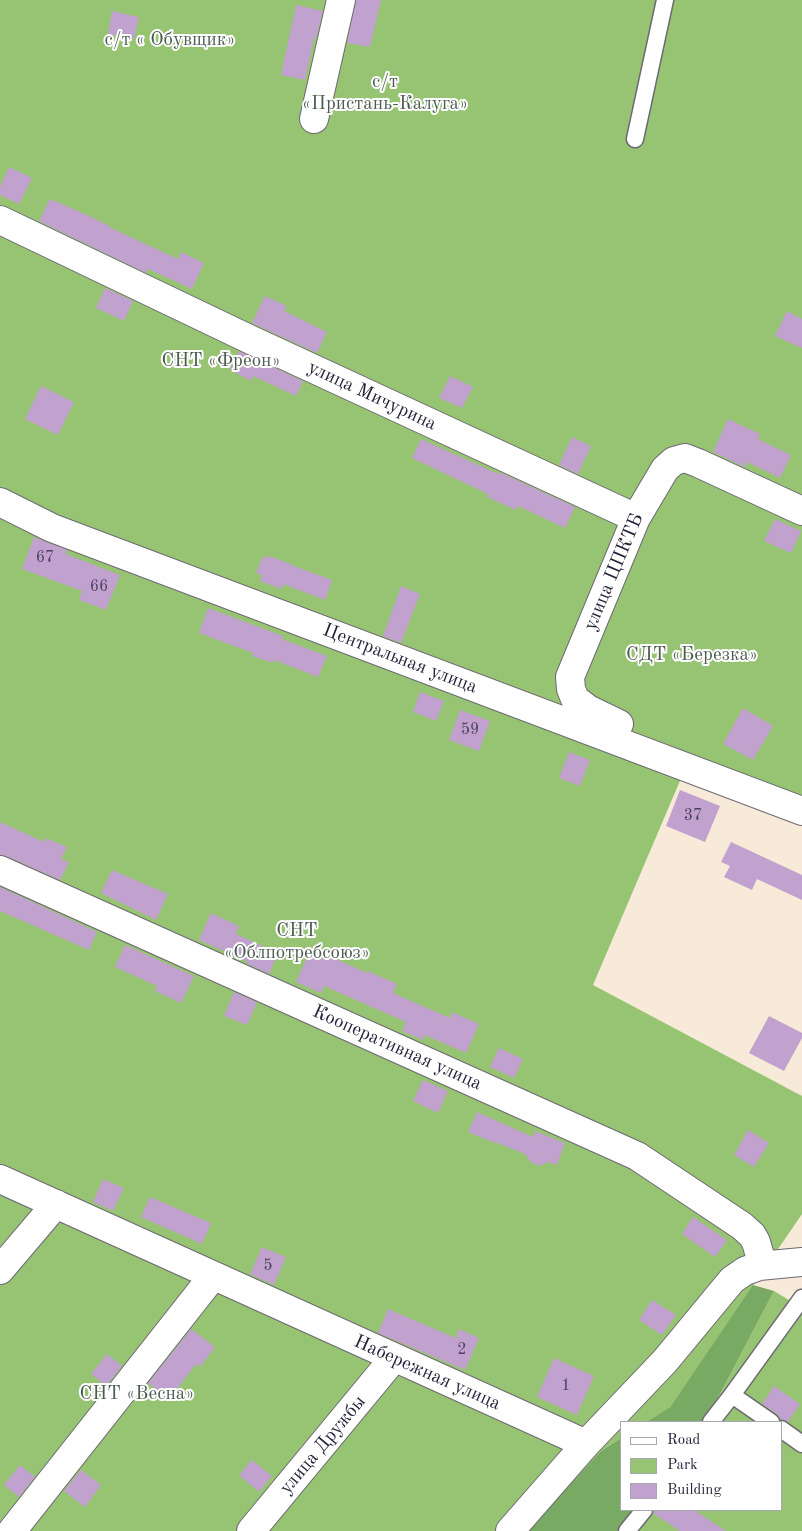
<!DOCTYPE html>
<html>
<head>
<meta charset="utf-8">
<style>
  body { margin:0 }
  #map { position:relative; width:802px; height:1531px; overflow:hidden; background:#f7ead8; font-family:"Old Standard TT",serif }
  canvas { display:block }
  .legend { position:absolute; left:620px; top:1421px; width:162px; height:90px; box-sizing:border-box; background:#fff; border:1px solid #a7a7b1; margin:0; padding:6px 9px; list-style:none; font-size:15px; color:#22223b }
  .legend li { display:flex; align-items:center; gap:10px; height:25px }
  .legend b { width:25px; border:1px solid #a7a7b1 }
</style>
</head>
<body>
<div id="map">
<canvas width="802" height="1531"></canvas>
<ul class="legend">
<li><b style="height:6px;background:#fff"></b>Road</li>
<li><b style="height:14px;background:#97c472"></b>Park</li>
<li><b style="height:14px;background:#c1a1cd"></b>Building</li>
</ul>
</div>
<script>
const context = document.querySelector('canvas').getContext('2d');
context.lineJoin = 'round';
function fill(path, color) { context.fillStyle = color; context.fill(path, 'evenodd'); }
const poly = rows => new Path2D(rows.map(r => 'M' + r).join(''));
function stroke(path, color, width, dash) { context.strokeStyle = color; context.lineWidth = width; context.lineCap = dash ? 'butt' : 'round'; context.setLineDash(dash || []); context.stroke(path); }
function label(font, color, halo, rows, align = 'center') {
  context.font = font + ' "Old Standard TT",serif'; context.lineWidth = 4; context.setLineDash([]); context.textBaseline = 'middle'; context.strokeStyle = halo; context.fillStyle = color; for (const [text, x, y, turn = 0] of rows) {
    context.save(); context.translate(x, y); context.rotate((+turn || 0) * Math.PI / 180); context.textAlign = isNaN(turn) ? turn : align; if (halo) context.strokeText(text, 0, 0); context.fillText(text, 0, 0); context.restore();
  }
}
const green = poly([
  [0,0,802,0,802,812,685,769,593,985,802,1096,802,1214,670,1407,646,1422,621,1422,621,1438,601,1451,526,1531,0,1531],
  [774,1291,802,1308,802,1531,617,1531,633,1510,781,1510,781,1422,702,1422,710,1413]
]);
const forest = poly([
  [753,1285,774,1291,710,1413,702,1422,646,1422,670,1407],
  [621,1438,621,1510,633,1510,617,1531,526,1531,601,1451]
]);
const building = poly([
  [356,0,381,0,370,47,347,43],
  [296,5,323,11,316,38,314,38,305,80,281,75],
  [112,11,139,17,134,39,108,34],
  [9,167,32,178,19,204,0,195,0,187],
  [50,199,87,215,110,226,109,227,178,259,181,252,204,263,192,289,148,269,146,273,39,221],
  [105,288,133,301,124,321,96,308],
  [265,296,287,306,284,311,327,332,317,353,252,323],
  [787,311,802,319,802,348,775,336],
  [239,351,303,381,296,396,253,376,251,381,230,370],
  [450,376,473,387,462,408,439,398],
  [41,386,74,402,58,435,25,419],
  [728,419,760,434,758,439,791,455,780,478,747,462,745,467,713,452],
  [572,437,591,446,578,474,559,465],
  [421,439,498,474,499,472,575,507,565,528,518,506,516,510,487,497,488,494,412,458],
  [775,519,801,531,791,553,764,541],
  [34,537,67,550,66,554,120,575,106,610,79,600,82,591,22,569],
  [263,556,268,558,269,556,291,564,291,565,332,580,325,600,283,584,282,589,260,581,262,575,256,573],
  [401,586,420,594,401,643,383,636],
  [208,608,283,636,282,639,327,656,318,677,274,660,273,663,252,656,253,653,199,633],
  [420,692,444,701,436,721,413,712],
  [743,708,773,726,753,760,723,744],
  [460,710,490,721,479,751,449,740],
  [569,752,590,760,580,786,559,778],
  [680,790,720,806,705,842,666,826],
  [0,822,44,842,46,838,67,847,61,859,69,862,60,880,6,856,0,855],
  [731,842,802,875,802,900,757,879,752,890,724,877,730,866,721,862],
  [112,870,168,894,156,920,101,893],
  [0,887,97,932,89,950,0,911],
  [211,913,239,926,236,934,278,953,269,974,247,964,248,962,199,940],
  [125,945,194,976,181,1003,155,991,157,986,115,967],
  [311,948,367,973,368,971,397,984,393,993,450,1018,452,1012,479,1024,466,1053,425,1035,423,1040,402,1031,406,1022,324,986,321,993,296,982],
  [234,992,257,1002,247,1025,224,1016],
  [769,1016,802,1033,802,1038,784,1071,749,1053],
  [499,1048,523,1059,514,1078,490,1067],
  [423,1080,448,1091,438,1113,413,1101],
  [477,1112,533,1137,535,1131,565,1143,557,1165,548,1162,539,1166,531,1162,525,1154,495,1142,495,1143,468,1132],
  [748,1130,769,1143,754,1167,734,1155],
  [103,1179,124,1188,113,1211,93,1202],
  [150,1197,211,1223,202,1244,141,1217],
  [693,1217,727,1240,715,1257,682,1234],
  [262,1247,286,1257,274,1285,250,1274],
  [652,1300,676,1315,662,1335,639,1320],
  [388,1309,456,1338,459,1329,479,1338,465,1370,378,1333],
  [191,1329,215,1347,200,1367,196,1364,169,1399,148,1383],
  [107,1354,122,1366,106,1386,91,1374],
  [554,1358,594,1376,577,1415,537,1397],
  [774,1386,800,1404,788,1422,780,1418,777,1414,762,1404],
  [252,1460,272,1476,259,1492,239,1475],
  [20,1465,35,1477,19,1497,4,1485],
  [81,1470,101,1485,85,1507,64,1491],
  [654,1510,694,1510,726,1531,680,1531,653,1513]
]);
const lane = poly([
  [635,139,665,0],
  [711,1422,732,1395],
  [771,1422,732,1395,802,1298],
  [781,1429,802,1444],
  [627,1531,644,1510]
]);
const street = poly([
  [314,119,341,0],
  [0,220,249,339,636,518],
  [0,502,52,528,802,811],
  [619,724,588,709,575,699,571,689,570,677,636,518,665,469,674,461,685,458,698,463,802,511],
  [0,870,637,1156,742,1226,752,1235,756,1242,760,1256,759,1266],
  [0,1179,586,1444,665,1361,732,1280,745,1271,759,1266,802,1262],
  [0,1270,56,1204],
  [12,1531,213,1276],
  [251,1531,394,1358],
  [510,1531,586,1444]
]);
const numberNames = [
  ["67",45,558],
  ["66",99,587],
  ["59",470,730],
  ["37",693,816],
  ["5",268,1266],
  ["2",462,1350],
  ["1",566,1386]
];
const parkNames = [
  ["с/т « Обувщик»",170,40],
  ["с/т",385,82],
  ["«Пристань-Калуга»",385,104],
  ["СНТ «Фреон»",221,361],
  ["СДТ «Березка»",692,655],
  ["СНТ",297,931],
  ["«Облпотребсоюз»",297,953],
  ["СНТ «Весна»",137,1394]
];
const streetNames = [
  ["улица Мичурина",372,396,25],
  ["улица ЦПКТБ",614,572,-67],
  ["Центральная улица",400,659,21],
  ["Кооперативная улица",397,1048,24],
  ["Набережная улица",427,1373,24],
  ["улица Дружбы",323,1445,-50]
];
fill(green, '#97c472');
fill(forest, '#79aa64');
fill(building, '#c1a1cd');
stroke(lane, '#6d6872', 19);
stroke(street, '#6d6872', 30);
stroke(lane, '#fff', 16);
stroke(street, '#fff', 28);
label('16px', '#4a4260', null, numberNames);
label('19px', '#4b5b4e', '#fff', parkNames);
label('19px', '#22223b', '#fff', streetNames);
</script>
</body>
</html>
